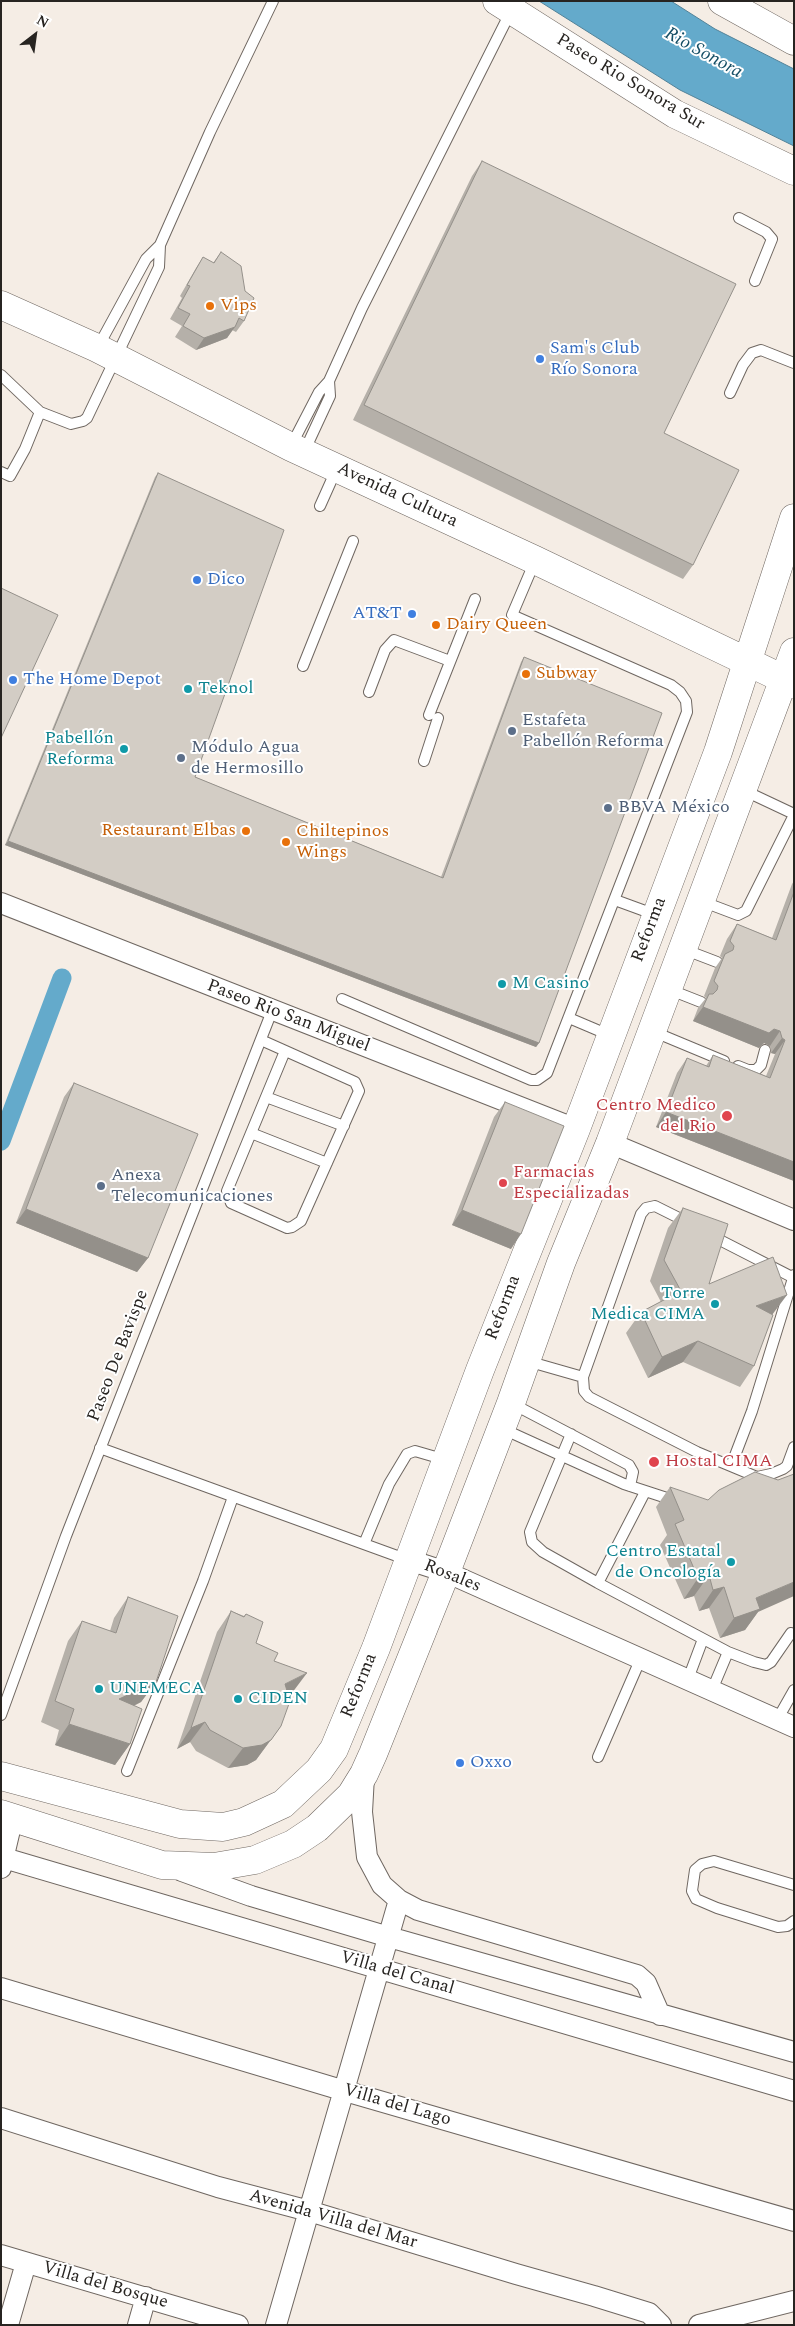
<!DOCTYPE html>
<html>
<head>
<meta charset="utf-8">
<style>
  body { margin:0 }
  #map { position:relative; width:795px; height:2326px; overflow:hidden; background:#f5ede5; font-family:Spectral,serif }
  canvas { display:block }
  .frame { position:absolute; inset:0; border:2px solid #272421; pointer-events:none }
  .north { position:absolute; left:10px; top:10px; width:50px; height:50px; -webkit-text-stroke:4px #fff; paint-order:stroke; rotate:30deg; font-size:14px; font-weight:700; line-height:20px; text-align:center; color:#272421 }
  .north::after { content:''; display:block; margin:auto; width:18px; height:22px; background:#272421; clip-path:polygon(50% 0,100% 100%,50% 72%,0 100%) }
</style>
</head>
<body>
<div id="map">
<canvas width="795" height="2326"></canvas>
<div class="frame"></div>
<div class="north">N</div>
</div>
<script>
const context = document.querySelector('canvas').getContext('2d');
context.lineJoin = 'round';
function fill(path, color) { context.fillStyle = color; context.fill(path, 'evenodd'); }
const poly = rows => new Path2D(rows.map(r => 'M' + r).join(''));
function stroke(path, color, width, dash) { context.strokeStyle = color; context.lineWidth = width; context.lineCap = dash ? 'butt' : 'round'; context.setLineDash(dash || []); context.stroke(path); }
function label(font, color, halo, rows, align = 'center') {
  context.font = font + ' Spectral,serif'; context.lineWidth = 4; context.setLineDash([]); context.textBaseline = 'middle'; context.strokeStyle = halo; context.fillStyle = color; for (const [text, x, y, turn = 0] of rows) {
    context.save(); context.translate(x, y); context.rotate((+turn || 0) * Math.PI / 180); context.textAlign = isNaN(turn) ? turn : align; if (halo) context.strokeText(text, 0, 0); context.fillText(text, 0, 0); context.restore();
  }
}
const water = poly([
  [539,1,671,1,715,29,794,69,794,146,680,90,539,1]
]);
const canal = poly([
  [1,1141,62,978]
]);
const lane = poly([
  [739,218,766,232,772,239,755,281],
  [98,347,146,259,160,245,210,132,273,1],
  [1,375,40,412,25,449,10,476,1,472],
  [730,393,743,365,752,353,761,350,794,363],
  [40,412,71,424,83,421,87,418,159,267,160,245],
  [291,446,319,392,329,381,362,308,511,11],
  [304,452,330,396,329,381],
  [320,506,337,468],
  [303,666,353,541],
  [369,692,385,650,394,640,450,661],
  [429,715,475,599],
  [424,761,438,718],
  [743,790,794,814],
  [615,900,656,915],
  [701,901,738,915,746,911,794,815],
  [683,949,717,962],
  [668,989,701,1002],
  [342,999,531,1080,537,1080,547,1073,687,712,686,701,680,692,671,685,512,615,535,561],
  [569,1018,609,1035],
  [652,1031,724,1061],
  [261,1040,355,1082,359,1091,301,1221,292,1227,287,1228,231,1203,227,1191,285,1051],
  [738,1066,748,1070,756,1070,761,1065,765,1050],
  [266,1097,344,1126],
  [251,1133,327,1163],
  [687,1222,655,1206,646,1208,641,1214,583,1377,584,1391,589,1397,697,1452,757,1477,771,1474,783,1469,787,1466,794,1447],
  [710,1235,794,1278],
  [527,1361,583,1377],
  [511,1403,629,1465,633,1472,630,1486],
  [503,1429,624,1484,676,1501],
  [571,1434,530,1532,532,1542,543,1552,598,1583,728,1652,754,1662,766,1665,771,1662,791,1633],
  [100,1448,408,1560],
  [731,1466,752,1411,794,1275],
  [364,1544,389,1484,407,1454,415,1451,446,1460],
  [598,1583,645,1492],
  [688,1679,703,1639],
  [712,1690,728,1652],
  [1,1715,66,1536,272,1011],
  [777,1720,794,1690],
  [598,1757,641,1658],
  [127,1771,203,1581,233,1497],
  [794,1885,714,1861,702,1864,695,1870,692,1891,696,1899,717,1908,778,1927,787,1926,794,1921]
]);
const street = poly([
  [1,903,576,1129],
  [610,1143,794,1220],
  [409,1560,446,1572,794,1727],
  [364,1776,362,1812,367,1857,382,1885,399,1900,418,1910,438,1916,637,1975,646,1983,660,2015],
  [1,1857,794,2091],
  [1,1868,13,1817],
  [182,1871,251,1896,389,1937,794,2052],
  [1,1988,345,2091,794,2221],
  [1,2118,218,2187,309,2211,516,2274,594,2296,649,2313,661,2325],
  [1,2255,238,2325],
  [8,2325,26,2263],
  [138,2325,146,2297],
  [276,2325,399,1900],
  [699,2325,794,2301]
]);
const secondary = poly([
  [1,305,97,348,291,447,535,560,794,684],
  [1,1776,180,1824,223,1827,244,1822,283,1804,319,1770,334,1749,376,1648,480,1370,576,1129,718,752,794,518],
  [1,1814,162,1865,214,1867,255,1860,293,1844,317,1828,351,1795,364,1774,373,1754,446,1572,511,1403,561,1263,610,1143,794,652]
]);
const primary = poly([
  [497,1,675,114,794,171],
  [722,1,794,41]
]);
const wall = poly([
  [482,161,664,433,693,565,683,579,353,420,472,176],
  [221,252,244,321,236,332,232,330,227,338,196,350,175,337,182,326,170,319,182,298,180,296,196,268,203,257,213,263],
  [158,473,195,777,441,877,521,662,524,657,539,1043,536,1047,5,845,155,477],
  [794,881,794,1181,656,1127,677,1073,687,1058,706,1066,713,1055,766,1076,775,1054,771,1053,770,1046,764,1043,759,1048,693,1021,698,1008,706,998,704,996,715,968,722,958,720,956,727,939,737,924,772,938,792,884],
  [74,1083,148,1258,137,1272,16,1223,64,1097],
  [505,1102,511,1249,452,1225,494,1117],
  [683,1208,709,1284,772,1315,754,1366,740,1387,683,1362,648,1378,626,1333,641,1312,661,1302,650,1281,668,1228],
  [670,1487,758,1612,745,1630,720,1638,709,1608,699,1611,694,1596,684,1599,660,1545,667,1535,656,1507],
  [128,1597,156,1682,141,1702,134,1706,130,1744,115,1765,55,1745,59,1730,41,1722,68,1641,82,1621,110,1631,114,1618],
  [231,1611,244,1616,246,1614,256,1643,274,1661,292,1693,289,1695,281,1726,256,1760,247,1765,228,1768,196,1751,190,1742,177,1749,217,1632]
]);
const shadedWall = poly([
  [235,327,227,338,196,350,204,338],
  [8,841,539,1043,536,1047,5,845],
  [703,1007,774,1029,780,1031,770,1046,764,1043,759,1048,693,1021],
  [782,1038,785,1040,775,1054,771,1053],
  [666,1112,794,1162,794,1181,656,1127],
  [26,1209,148,1258,137,1272,16,1223],
  [462,1210,521,1234,511,1249,452,1225],
  [787,1295,772,1315,756,1306],
  [698,1341,683,1362,648,1378,662,1357],
  [709,1575,694,1596,684,1599,698,1578],
  [794,1582,794,1596,758,1612,745,1630,720,1638,734,1618,756,1598],
  [724,1587,709,1608,699,1611,713,1590],
  [307,1673,292,1693,271,1705,285,1684],
  [156,1682,141,1702,104,1720,119,1699],
  [205,1722,190,1742,177,1749,191,1728],
  [69,1724,130,1744,115,1765,55,1745],
  [281,1726,256,1760,247,1765,228,1768,243,1748]
]);
const building = poly([
  [482,161,736,284,664,433,739,470,693,565,364,405,482,161],
  [221,252,241,266,245,291,254,298,244,321,239,318,235,327,204,338,183,326,190,314,178,308,190,286,187,285,203,257,214,263,221,252],
  [158,473,284,530,195,777,443,878,524,657,662,713,539,1043,8,841,158,473],
  [1,588,58,615,1,738,1,588],
  [794,892,794,1162,666,1112,687,1058,709,1067,713,1055,770,1078,785,1040,782,1038,780,1031,774,1029,769,1033,703,1007,709,994,713,994,717,990,718,986,714,981,725,954,733,950,734,946,730,941,737,924,776,940,794,892],
  [74,1083,198,1134,148,1258,26,1209,74,1083],
  [505,1102,564,1126,521,1234,462,1210,505,1102],
  [683,1208,728,1224,709,1284,773,1257,787,1295,756,1306,773,1315,754,1366,698,1341,662,1357,641,1312,681,1291,664,1260,683,1208],
  [755,1472,778,1480,794,1474,794,1582,756,1598,760,1609,734,1618,724,1587,713,1590,709,1575,698,1578,675,1524,684,1520,670,1487,708,1500,719,1490,755,1472],
  [128,1597,178,1616,156,1682,119,1699,142,1709,130,1744,69,1724,74,1709,55,1701,82,1621,116,1633,128,1597],
  [231,1611,244,1617,246,1614,263,1622,256,1643,278,1653,274,1661,307,1673,285,1684,290,1701,281,1726,271,1740,262,1745,243,1748,210,1730,205,1722,191,1728,231,1611]
]);
const markers = [
  [210,306,5,"#e8710a"],
  [540,359,5,"#3f7fe0"],
  [197,580,5,"#3f7fe0"],
  [412,614,5,"#3f7fe0"],
  [436,625,5,"#e8710a"],
  [526,674,5,"#e8710a"],
  [13,680,5,"#3f7fe0"],
  [188,689,5,"#0f9aa8"],
  [512,731,5,"#5c6f8a"],
  [124,749,5,"#0f9aa8"],
  [181,758,5,"#5c6f8a"],
  [608,808,5,"#5c6f8a"],
  [246,831,5,"#e8710a"],
  [286,842,5,"#e8710a"],
  [502,984,5,"#0f9aa8"],
  [727,1116,6,"#e0444e"],
  [503,1183,5,"#e0444e"],
  [101,1186,5,"#5c6f8a"],
  [715,1304,5,"#0f9aa8"],
  [654,1462,6,"#e0444e"],
  [731,1562,5,"#0f9aa8"],
  [99,1689,5,"#0f9aa8"],
  [238,1699,5,"#0f9aa8"],
  [460,1763,5,"#3f7fe0"]
];
const streetNames = [
  ["Paseo Rio Sonora Sur",630,83,31],
  ["Avenida Cultura",397,496,25],
  ["Reforma",650,930,-69],
  ["Paseo Rio San Miguel",288,1017,21],
  ["Reforma",504,1308,-69],
  ["Paseo De Bavispe",119,1356,-69],
  ["Rosales",452,1577,22],
  ["Reforma",360,1686,-68],
  ["Villa del Canal",397,1974,16],
  ["Villa del Lago",397,2106,16],
  ["Avenida Villa del Mar",333,2220,16],
  ["Villa del Bosque",105,2286,16]
];
const foodNames = [
  ["Vips",220,306],
  ["Dairy Queen",446,625],
  ["Subway",536,674],
  ["Restaurant Elbas",236,831,"right"],
  ["Chiltepinos",296,832],
  ["Wings",296,853]
];
const shopNames = [
  ["Sam's Club",550,349],
  ["Río Sonora",550,370],
  ["Dico",207,580],
  ["AT&T",402,614,"right"],
  ["The Home Depot",23,680],
  ["Oxxo",470,1763]
];
const cultureNames = [
  ["Teknol",198,689],
  ["Pabellón",114,739,"right"],
  ["Reforma",114,760,"right"],
  ["M Casino",512,984],
  ["Torre",705,1294,"right"],
  ["Medica CIMA",705,1315,"right"],
  ["Centro Estatal",721,1552,"right"],
  ["de Oncología",721,1573,"right"],
  ["UNEMECA",109,1689],
  ["CIDEN",248,1699]
];
const serviceNames = [
  ["Estafeta",522,721],
  ["Pabellón Reforma",522,742],
  ["Módulo Agua",191,748],
  ["de Hermosillo",191,769],
  ["BBVA México",618,808],
  ["Anexa",111,1176],
  ["Telecomunicaciones",111,1197]
];
const healthNames = [
  ["Centro Medico",716,1106,"right"],
  ["del Rio",716,1127,"right"],
  ["Farmacias",513,1173],
  ["Especializadas",513,1194],
  ["Hostal CIMA",665,1462]
];
const waterNames = [
  ["Rio Sonora",703,54,29]
];
fill(water, '#64aacb');
stroke(water, '#528298', 1);
stroke(canal, '#64aacb', 19);
stroke(lane, '#6f6761', 12);
stroke(street, '#6f6761', 22);
stroke(secondary, '#6f6761', 29);
stroke(primary, '#6f6761', 29);
stroke(lane, '#fff', 10);
stroke(street, '#fff', 20);
stroke(secondary, '#fff', 28);
stroke(primary, '#fff', 28);
fill(wall, '#b5b0a9');
fill(shadedWall, '#94908a');
fill(building, '#d3cdc5');
stroke(building, '#94908a', 1);
for (const [x, y, r, color] of markers) { const dot = new Path2D(); dot.arc(x, y, r, 0, 2 * Math.PI); context.fillStyle = color; context.fill(dot); stroke(dot, '#fff', 2); }
label('18px', '#272421', '#fff', streetNames);
label('18px', '#c56008', '#fff', foodNames, 'left');
label('18px', '#366cbe', '#fff', shopNames, 'left');
label('18px', '#0d838f', '#fff', cultureNames, 'left');
label('18px', '#4e5e75', '#fff', serviceNames, 'left');
label('18px', '#be3a42', '#fff', healthNames, 'left');
label('italic 19px', '#164f66', '#fff', waterNames);
</script>
</body>
</html>
